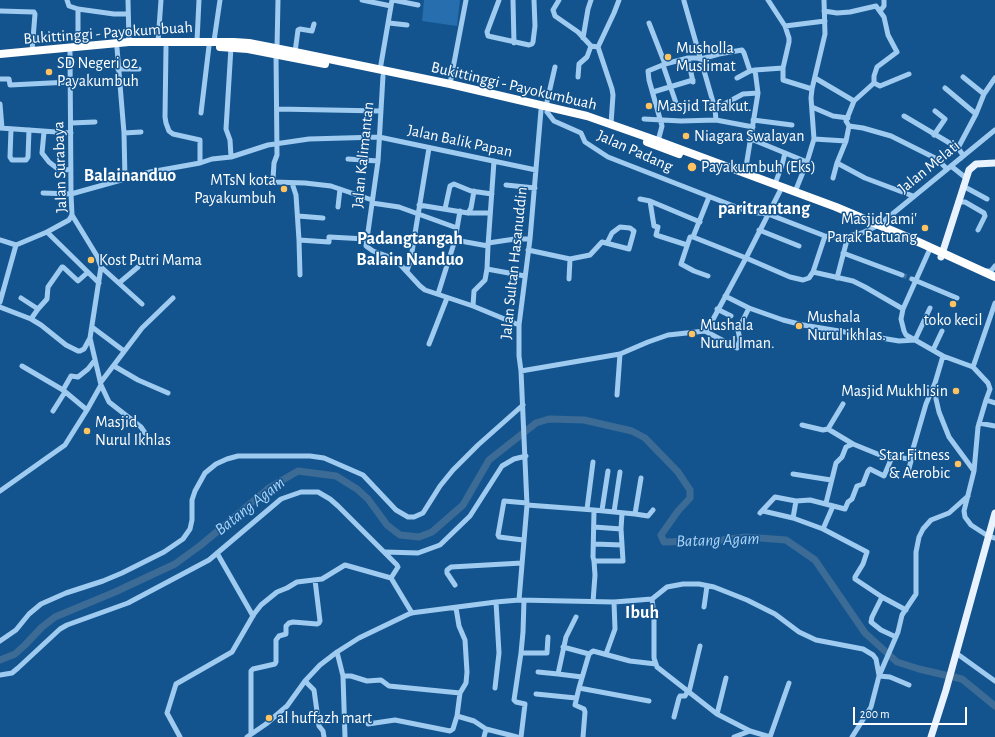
<!DOCTYPE html>
<html>
<head>
<meta charset="utf-8">
<style>
  body { margin:0 }
  #map { position:relative; width:995px; height:737px; overflow:hidden; background:#14548e; font-family:"Alegreya Sans",sans-serif }
  canvas { display:block }
  .scale { position:absolute; left:853px; top:707px; width:114px; height:18px; box-sizing:border-box; border:2px solid #fff; border-top:0; padding-left:5px; font-size:12px; line-height:14px; white-space:nowrap; color:#fff; -webkit-text-stroke:3px #14548e; paint-order:stroke }
</style>
</head>
<body>
<div id="map">
<canvas width="995" height="737"></canvas>
<div class="scale">200 m</div>
</div>
<script>
const context = document.querySelector('canvas').getContext('2d');
context.lineJoin = 'round';
function fill(path, color) { context.fillStyle = color; context.fill(path, 'evenodd'); }
const poly = rows => new Path2D(rows.map(r => 'M' + r).join(''));
function stroke(path, color, width, dash) { context.strokeStyle = color; context.lineWidth = width; context.lineCap = dash ? 'butt' : 'round'; context.setLineDash(dash || []); context.stroke(path); }
function label(font, color, halo, rows, align = 'center') {
  context.font = font + ' "Alegreya Sans",sans-serif'; context.lineWidth = 3; context.setLineDash([]); context.textBaseline = 'middle'; context.strokeStyle = halo; context.fillStyle = color; for (const [text, x, y, turn = 0] of rows) {
    context.save(); context.translate(x, y); context.rotate((+turn || 0) * Math.PI / 180); context.textAlign = isNaN(turn) ? turn : align; if (halo) context.strokeText(text, 0, 0); context.fillText(text, 0, 0); context.restore();
  }
}
const green = poly([
  [424,0,460,0,457,26,422,21]
]);
const river = poly([
  [0,660,15,654,25,645,42,627,55,617,115,592,175,564,201,545,269,488,298,471,336,476,357,489,368,499,387,525,400,535,419,537,432,532,463,505,489,460,536,423,549,419,584,420,632,431,645,438,678,472,690,490,690,498,678,511,661,535,664,542,722,540,746,537,786,540,815,560,865,633,897,662,919,669,962,679,995,706]
]);
const minorTunnel = poly([
  [902,275,912,279]
]);
const minor = poly([
  [67,0,69,6,78,9,114,14,128,14],
  [128,0,129,42],
  [362,0,391,6],
  [393,0,418,5],
  [499,0,487,32,488,36,529,45,532,44,533,42,535,26,534,0],
  [513,0,514,43],
  [559,0,553,10,555,16,578,32,591,46,598,47],
  [768,0,785,26,789,38,789,42,783,68,783,80,812,89],
  [684,1,715,109,716,120],
  [0,11,34,12,35,14,32,51],
  [824,11,837,13,850,12,876,6,884,17,888,35,897,52,877,67,874,76,874,83,854,101,846,121,849,126,863,128,891,136,937,159,947,169],
  [880,11,884,6,884,0],
  [389,23,407,25],
  [649,23,665,64],
  [785,26,825,21],
  [583,38,588,9,591,0],
  [197,41,199,0],
  [214,41,220,0],
  [158,42,161,0],
  [78,46,78,9],
  [166,47,165,117,166,123,169,131,173,134,200,140,200,163],
  [117,48,124,133,125,179],
  [277,48,278,0],
  [295,52,298,30,300,29,312,31,314,24],
  [276,54,277,155,274,163,273,179,274,182,305,183,331,186,372,200],
  [688,58,693,82],
  [663,65,676,103],
  [118,69,139,69],
  [380,70,392,0],
  [755,70,783,68],
  [383,76,378,161,366,246,373,251,395,259,420,286,425,290,473,306,519,325],
  [578,77,579,64,587,57,591,46],
  [963,77,984,94],
  [737,78,750,71],
  [815,78,854,101],
  [0,79,9,79,10,85,70,82],
  [874,83,880,86,909,74],
  [450,84,466,0],
  [945,88,976,114],
  [653,92,693,80],
  [0,104,2,128],
  [546,106,555,67],
  [812,107,833,116,848,118],
  [277,109,381,111],
  [715,109,743,94,758,93],
  [547,112,554,121,581,133,585,142,608,157,749,212,768,214,825,236,835,237,848,236,862,233,879,225,995,130],
  [201,113,209,46],
  [904,116,958,148,963,155,961,158],
  [644,119,681,121,716,120,753,127],
  [753,120,792,125],
  [71,123,95,122],
  [611,124,613,95,612,89,598,47,614,13,619,0],
  [849,126,846,141,837,163,865,178,913,196],
  [0,128,71,133],
  [11,129,10,157,12,160,26,160,28,157,29,130],
  [44,132,42,153,49,162,58,169,71,170],
  [124,133,141,132],
  [934,135,945,119,935,111],
  [751,139,807,162],
  [814,139,846,141],
  [658,141,662,126,649,80,648,71,665,64,688,58,697,58,701,59,719,54,742,50,744,53,750,71,755,70,758,93,745,173],
  [958,148,976,114,984,94,995,78],
  [231,157,230,140,226,129,231,47],
  [348,159,378,161],
  [951,166,966,178],
  [833,178,837,163],
  [292,183,296,195,299,240,329,242,329,237,366,239],
  [775,184,782,165,785,153],
  [506,185,535,188],
  [963,186,987,199],
  [795,192,807,162,814,139,811,98,812,89,825,34,824,0],
  [43,193,71,194,150,172,200,163,212,159,231,157,268,145,309,139,379,137,536,170],
  [640,199,650,201,700,222],
  [650,201,654,226,658,227,656,235,687,245],
  [958,202,965,202,984,213,985,216,978,230],
  [372,203,399,207,457,228],
  [419,205,468,213,490,213],
  [338,207,340,189],
  [445,209,450,186,454,184,471,191,492,194],
  [468,213,471,208,474,191],
  [298,216,323,218],
  [759,230,799,246],
  [47,232,99,283],
  [693,237,709,197],
  [0,240,16,245,47,232,69,220,72,215],
  [299,240,300,275],
  [455,240,488,246,487,269,525,276],
  [488,243,515,239,530,239],
  [488,246,494,161],
  [528,250,570,259,590,255,602,242,629,249,634,231,630,228,620,227,612,233,607,243],
  [929,251,903,309,901,319,904,331,906,335,915,340,943,356,973,367,988,383,990,389,986,400,995,403],
  [843,253,902,275],
  [101,267,142,304],
  [407,271,411,258,429,148],
  [985,271,991,271,995,266],
  [813,272,853,281,865,287,903,309],
  [708,276,694,271,681,264,690,237,693,237,746,258,790,277,803,280,809,278,813,272,825,236],
  [837,278,848,236],
  [569,279,570,259],
  [912,279,957,298],
  [119,283,138,267],
  [438,294,455,240,460,211],
  [725,296,749,308,783,320,803,325,899,341,915,340,930,308],
  [21,298,38,309,31,319],
  [0,302,16,245],
  [473,306,474,291,485,280,487,269],
  [0,307,31,319,41,325,66,345,78,351,80,351,84,349,90,338],
  [38,309,47,299,48,287,62,267,63,267,78,281,87,273],
  [717,309,731,316],
  [92,327,124,351],
  [705,331,737,348,740,340,738,330,749,308],
  [429,344,447,298],
  [933,350,942,331],
  [943,356,935,383,936,399,939,412,949,437,974,471,964,511,965,517,971,525,988,536,995,538],
  [22,366,63,390,87,410],
  [114,366,138,380,168,393],
  [973,367,995,303],
  [521,371,620,354,648,342,668,335,705,331,710,325,746,258,780,191],
  [101,382,142,328,173,298],
  [101,385,109,402,141,427,147,436],
  [63,390,71,376,78,377,88,369,95,360],
  [617,395,620,354],
  [53,411,65,392],
  [979,423,995,426],
  [802,425,823,430,828,429,853,444,880,455,910,459],
  [828,429,843,404],
  [974,471,978,427,986,400],
  [793,474,831,480],
  [909,475,908,472,911,461,910,459,926,404,935,383],
  [0,491,65,445,87,410,101,385,90,338,101,267,97,256,72,215,71,194,70,52],
  [826,503,836,463,842,457,846,447,853,444],
  [527,505,594,510,635,514,641,478],
  [587,509,593,462],
  [594,510,593,557,594,561,623,561,621,529,622,513],
  [602,510,608,471],
  [763,511,793,518,823,529,867,552,863,564,855,577,855,579,882,597,872,617,871,622,881,630,896,637],
  [614,512,620,472],
  [760,513,775,497,796,501,810,500,845,509,848,502,852,499,857,486,863,484,868,471,870,469,884,476,892,457],
  [635,514,648,516,653,510],
  [793,518,796,501],
  [594,527,621,529],
  [823,529,833,506],
  [523,540,499,537,498,535,504,501,527,503],
  [594,544,622,545],
  [385,552,418,553,440,545,470,516,502,466,514,459,526,456],
  [217,553,253,616],
  [455,585,447,573,447,570,451,567,522,563],
  [882,597,906,610],
  [652,599,654,615,654,658,657,667,717,714,750,731,770,737],
  [519,600,527,505,521,371,519,356,519,325,530,239,541,110],
  [524,600,523,632,521,653,547,653,548,637],
  [593,602,595,575,594,561],
  [704,607,707,586],
  [456,608,459,626,465,640,467,672,466,683,460,693,457,716,474,721,486,729,517,737],
  [576,617,566,637,558,674,582,677],
  [0,641,16,630,29,614,41,604,66,593,103,581,122,573,164,552,183,539,190,529,192,520,192,500,195,491,205,473,216,464,227,459,238,456,310,456,324,458,363,475,396,510,408,517,414,517,423,513,440,486,453,470,478,445,523,405],
  [563,647,589,654],
  [337,652,343,676,345,737],
  [521,653,514,700,516,702,525,704,521,737],
  [956,653,995,681],
  [606,654,615,629,614,602],
  [538,672,558,674],
  [0,675,12,673,18,668,60,629,67,625,128,603,209,560,281,499,301,492,318,492,330,499,338,506,397,565,398,567,391,578],
  [343,676,351,676,367,681,381,680,389,686,460,693],
  [879,676,890,677,909,685],
  [305,681,314,690,319,726,323,731,324,737],
  [495,688,499,653,496,602],
  [579,688,575,705,584,709,585,712,583,737],
  [689,692,700,646],
  [536,694,576,698],
  [649,701,579,688,589,654,593,651,630,661,656,664],
  [717,714,726,678],
  [674,717,679,698,680,696,685,696,688,691],
  [368,724,395,720,450,731,453,729,457,716],
  [251,734,251,671,253,669,275,664,276,662,276,640,279,636,286,634,286,626,289,623,293,622,317,624,319,623,320,621,315,580],
  [180,737,167,713,176,684,232,652,254,614,261,605,277,592,287,588,297,582,322,579,345,565,391,578,412,613],
  [247,737,266,724,287,706,305,681,320,665,337,652,359,638,411,613,496,602,519,600,614,602,652,599,667,587,683,584,699,584,714,587,747,600,775,614,799,632,816,640,863,649,873,655,876,659,879,675],
  [484,737,486,729],
  [734,737,750,731],
  [770,737,789,683],
  [852,737,871,707,879,676,898,632,902,615,916,594,916,552,919,537,923,529,931,520,949,513,968,496]
]);
const major = poly([
  [941,257,969,170,976,164,995,163],
  [931,737,946,690,995,513]
]);
const highway = poly([
  [220,47,248,49,325,64],
  [0,54,129,42,234,42,249,43,295,52,450,84,587,116,658,141,836,207,912,239,995,277],
  [647,142,679,154]
]);
const markers = [
  [668,57,4,"#ffc35f"],
  [49,72,4,"#ffc35f"],
  [649,106,4,"#ffc35f"],
  [686,136,4,"#ffc35f"],
  [692,167,5,"#ffc35f"],
  [284,189,4,"#ffc35f"],
  [925,228,4,"#ffc35f"],
  [91,260,4,"#ffc35f"],
  [953,304,4,"#ffc35f"],
  [799,326,4,"#ffc35f"],
  [692,334,4,"#ffc35f"],
  [956,391,4,"#ffc35f"],
  [87,431,4,"#ffc35f"],
  [958,464,4,"#ffc35f"],
  [269,718,4,"#ffc35f"]
];
const streetNames = [
  ["Bukittinggi - Payokumbuah",108,33,-4],
  ["Bukittinggi - Payokumbuah",514,86,13],
  ["Jalan Balik Papan",460,141,12],
  ["Jalan Padang",635,151,24],
  ["Jalan Kalimantan",363,155,-84],
  ["Jalan Surabaya",60,167,-92],
  ["Jalan Melati",929,167,-39],
  ["Jalan Sultan Hasanuddin",514,263,-84]
];
const poiNames = [
  ["Musholla",676,48],
  ["Muslimat",676,66],
  ["SD Negeri 02",57,63],
  ["Payakumbuh",57,81],
  ["Masjid Tafakut.",657,106],
  ["Niagara Swalayan",694,136],
  ["Payakumbuh (Eks)",701,167],
  ["MTsN kota",276,180,"right"],
  ["Payakumbuh",276,198,"right"],
  ["Masjid Jami'",917,219,"right"],
  ["Parak Batuang",917,237,"right"],
  ["Kost Putri Mama",99,260],
  ["Mushala",807,317],
  ["Nurul ikhlas.",807,335],
  ["toko kecil",953,320,"center"],
  ["Mushala",700,325],
  ["Nurul Iman.",700,343],
  ["Masjid Mukhlisin",948,391,"right"],
  ["Masjid",95,422],
  ["Nurul Ikhlas",95,440],
  ["Star Fitness",950,455,"right"],
  ["& Aerobic",950,473,"right"],
  ["al huffazh mart",277,718]
];
const waterNames = [
  ["Batang Agam",250,506,-38],
  ["Batang Agam",718,540,-2]
];
const quarterNames = [
  ["Balainanduo",130,176],
  ["paritrantang",764,209],
  ["Padangtangah",410,239],
  ["Balain Nanduo",410,260],
  ["Ibuh",642,613]
];
fill(green, '#266ead');
stroke(river, '#3c6b95', 7);
stroke(minorTunnel, '#376e9f', 5, [5, 2.5]);
stroke(minor, '#9fcbf0', 5);
stroke(major, '#e9f3ff', 7);
stroke(highway, '#fff', 8);
for (const [x, y, r, color] of markers) { const dot = new Path2D(); dot.arc(x, y, r, 0, 2 * Math.PI); context.fillStyle = color; context.fill(dot); stroke(dot, '#14548e', 1.5); }
label('16px', '#fff', '#14548e', streetNames);
label('16px', '#fff', '#14548e', poiNames, 'left');
label('italic 17px', '#abd5f8', '#14548e', waterNames);
label('bold 18px', '#fff', '#14548e', quarterNames);
</script>
</body>
</html>
